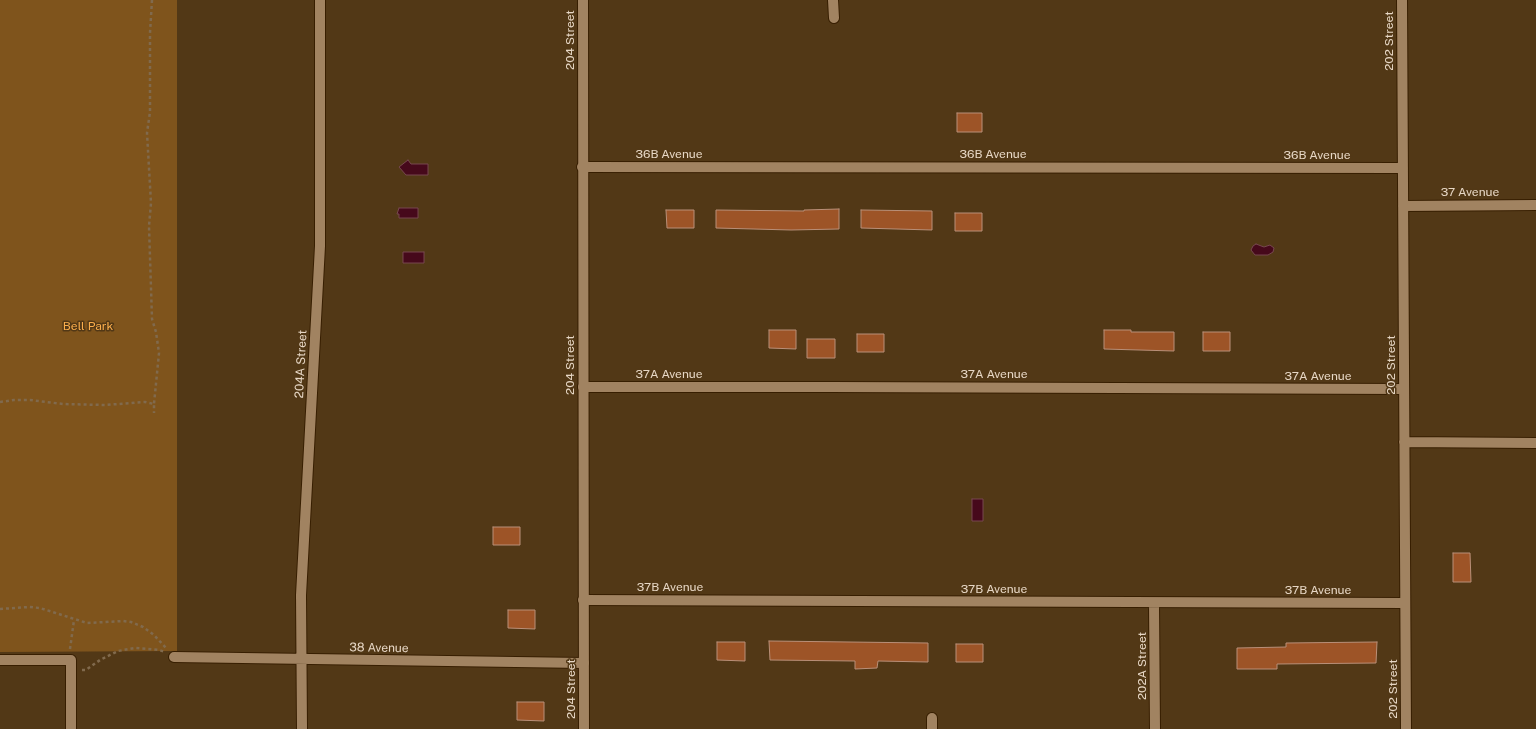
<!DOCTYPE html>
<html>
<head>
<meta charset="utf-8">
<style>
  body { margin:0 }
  canvas { display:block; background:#523816 }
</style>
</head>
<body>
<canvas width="1536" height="729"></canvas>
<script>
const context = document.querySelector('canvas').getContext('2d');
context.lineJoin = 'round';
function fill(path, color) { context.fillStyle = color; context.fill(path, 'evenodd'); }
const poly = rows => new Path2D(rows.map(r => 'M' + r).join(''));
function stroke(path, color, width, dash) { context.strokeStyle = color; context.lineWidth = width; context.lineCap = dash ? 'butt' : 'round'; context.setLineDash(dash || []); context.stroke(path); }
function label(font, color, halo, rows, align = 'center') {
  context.font = font + ' "Public Sans",sans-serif'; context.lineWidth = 3; context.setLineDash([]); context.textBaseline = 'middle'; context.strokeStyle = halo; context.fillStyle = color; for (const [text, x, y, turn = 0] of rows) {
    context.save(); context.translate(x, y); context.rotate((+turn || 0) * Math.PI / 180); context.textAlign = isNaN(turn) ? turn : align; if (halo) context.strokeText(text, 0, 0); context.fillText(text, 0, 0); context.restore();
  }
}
const green = poly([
  [0,0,177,0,177,651,0,652]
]);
const water = poly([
  [408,160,411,164,428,164,428,175,406,175,399,167,408,160],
  [399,208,418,208,418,218,399,218,399,214,397,214,399,208],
  [1256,244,1264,247,1270,245,1274,248,1273,252,1268,255,1255,255,1251,250,1253,246,1256,244],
  [424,252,424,263,403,263,403,252,424,252],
  [972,499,983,499,983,521,972,521,972,499]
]);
const building = poly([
  [957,113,982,113,982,132,957,132,957,113],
  [839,209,839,229,791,230,716,228,716,210,804,211,804,210,839,209],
  [666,210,694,210,694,228,667,228,666,210],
  [861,210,932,211,932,230,861,228,861,210],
  [955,213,982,213,982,231,955,231,955,213],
  [769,330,796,330,796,349,769,348,769,330],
  [1104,330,1131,330,1131,332,1174,332,1174,351,1104,349,1104,330],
  [1203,332,1230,332,1230,351,1203,351,1203,332],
  [857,334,884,334,884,352,857,352,857,334],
  [807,339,835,339,835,358,807,358,807,339],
  [493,527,520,527,520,545,493,545,493,527],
  [1453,553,1470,553,1471,582,1453,582,1453,553],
  [508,610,535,610,535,629,508,628,508,610],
  [769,641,928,643,928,662,878,661,877,668,855,669,855,661,770,660,769,641],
  [717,642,745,642,745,661,717,660,717,642],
  [1377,642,1376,663,1277,664,1277,669,1237,669,1237,648,1286,647,1286,643,1377,642],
  [956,644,983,644,983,662,956,662,956,644],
  [517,702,544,702,544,721,517,720,517,702]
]);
const path = poly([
  [152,0,150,33,150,112,147,133,151,203,149,226,152,319,156,332,159,353,154,404],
  [0,402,14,400,30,400,63,404,105,405,145,402,154,404,154,413],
  [0,609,29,607,40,608,87,623,123,621,131,622,143,627,154,635,167,649],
  [70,649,74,620],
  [82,670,86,670,100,660,118,651,135,648,159,650,165,652]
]);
const street = poly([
  [833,0,834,18],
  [1402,0,1406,729],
  [582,167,1403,168],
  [1403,206,1536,205],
  [583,387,830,387,1404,389],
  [1404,442,1536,443],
  [583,600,1405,603],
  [1154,603,1155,729],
  [174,657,584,663],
  [0,660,71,660,71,729],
  [932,718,932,729],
  [302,729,301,595,320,246,320,0]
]);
const secondary = poly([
  [583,0,584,729]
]);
const streetNames = [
  ["204 Street",570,40,-90],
  ["202 Street",1389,41,-90],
  ["36B Avenue",669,154],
  ["36B Avenue",993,154],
  ["36B Avenue",1317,155],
  ["37 Avenue",1470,192],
  ["204A Street",301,364,-87],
  ["204 Street",570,365,-90],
  ["202 Street",1391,365,-90],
  ["37A Avenue",669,374],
  ["37A Avenue",994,374],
  ["37A Avenue",1318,376],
  ["37B Avenue",670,587],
  ["37B Avenue",994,589],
  ["37B Avenue",1318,590],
  ["38 Avenue",379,648,1],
  ["202A Street",1142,666,-90],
  ["204 Street",571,689,-90],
  ["202 Street",1393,689,-90]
];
const parkNames = [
  ["Bell Park",88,326]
];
fill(green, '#7f541c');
fill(water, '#46091b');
stroke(water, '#76474e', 1);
fill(building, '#9d5427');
stroke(building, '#b98f78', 1);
stroke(street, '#371e00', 12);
stroke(secondary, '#371e00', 12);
stroke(path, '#816a4d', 2.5, [3, 3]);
stroke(street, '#a18361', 10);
stroke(secondary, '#a18361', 10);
label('12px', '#e7d7c5', '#523816', streetNames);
label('12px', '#fbae4c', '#523816', parkNames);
</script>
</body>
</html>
